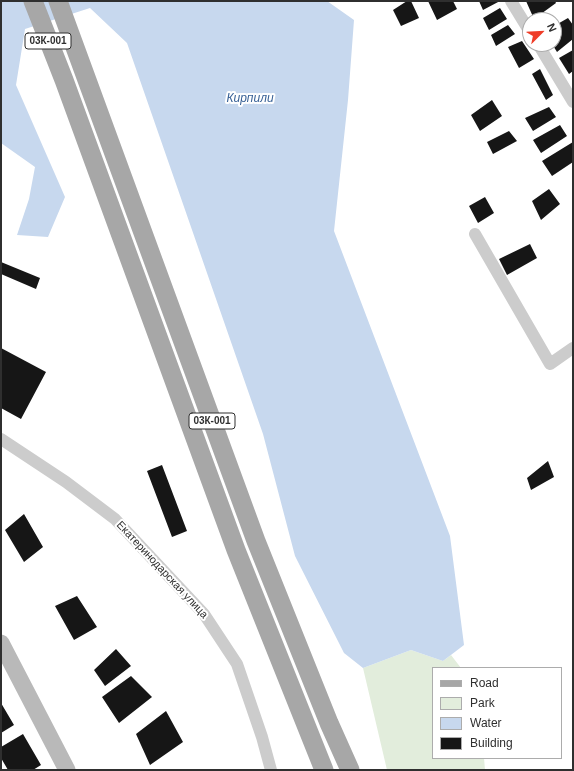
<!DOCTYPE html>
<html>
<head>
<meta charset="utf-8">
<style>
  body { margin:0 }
  #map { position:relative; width:574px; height:771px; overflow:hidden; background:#fff; font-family:Helvetica,sans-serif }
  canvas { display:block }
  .frame { position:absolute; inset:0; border:2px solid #2f2f2f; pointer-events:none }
  .legend { position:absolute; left:432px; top:667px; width:130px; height:92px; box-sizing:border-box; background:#fff; border:1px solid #acacac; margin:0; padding:5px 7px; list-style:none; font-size:12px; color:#2f2f2f }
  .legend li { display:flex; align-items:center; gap:8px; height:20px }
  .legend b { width:20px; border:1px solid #acacac }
  .north { position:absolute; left:522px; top:12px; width:40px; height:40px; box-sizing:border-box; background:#fff; border:1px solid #acacac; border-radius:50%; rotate:66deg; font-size:11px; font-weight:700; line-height:16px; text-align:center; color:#2f2f2f }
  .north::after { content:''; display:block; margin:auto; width:14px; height:18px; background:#ef3d28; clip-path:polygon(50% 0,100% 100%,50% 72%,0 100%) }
</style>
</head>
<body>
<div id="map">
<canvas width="574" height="771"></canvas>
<div class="frame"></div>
<ul class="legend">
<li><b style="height:5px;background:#a7a7a7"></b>Road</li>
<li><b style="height:11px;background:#e2eddc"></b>Park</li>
<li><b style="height:11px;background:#c7d8ee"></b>Water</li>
<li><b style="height:11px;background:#161616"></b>Building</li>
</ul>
<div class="north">N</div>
</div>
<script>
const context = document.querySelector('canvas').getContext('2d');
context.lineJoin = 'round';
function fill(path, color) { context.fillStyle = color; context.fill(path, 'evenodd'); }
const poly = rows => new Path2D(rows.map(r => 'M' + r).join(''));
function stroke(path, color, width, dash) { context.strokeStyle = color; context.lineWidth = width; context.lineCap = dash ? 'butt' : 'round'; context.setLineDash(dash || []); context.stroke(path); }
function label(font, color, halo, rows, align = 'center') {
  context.font = font + ' Helvetica,sans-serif'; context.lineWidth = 4; context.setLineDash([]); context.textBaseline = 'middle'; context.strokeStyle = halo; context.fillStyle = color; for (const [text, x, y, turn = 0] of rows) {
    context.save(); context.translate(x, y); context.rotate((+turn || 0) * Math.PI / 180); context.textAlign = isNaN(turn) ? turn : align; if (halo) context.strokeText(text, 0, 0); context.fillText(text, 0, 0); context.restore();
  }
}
const green = poly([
  [411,650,443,661,451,655,461,668,433,668,433,758,484,758,485,770,387,770,363,668]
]);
const water = poly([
  [1,1,327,1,354,20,348,100,334,231,450,536,464,645,443,661,411,650,363,668,344,653,295,556,263,434,127,43,90,8,25,29,16,85,65,197,48,237,17,235,29,199,35,167,1,143]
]);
const building = poly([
  [407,1,411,1,419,18,401,26,393,10],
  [428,1,453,1,457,9,437,20],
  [479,1,500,1,483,10],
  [526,1,555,1,556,3,534,19],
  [500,8,507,19,489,30,483,18],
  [568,18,573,25,573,39,557,52,552,44,554,44,554,26],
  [508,25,515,34,496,46,491,35],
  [522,41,534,59,519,68,508,47],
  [573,50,573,71,569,74,559,58],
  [540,69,553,95,546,100,532,74],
  [492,100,502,116,480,131,471,115],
  [549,107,556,117,533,131,525,118],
  [560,125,567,136,541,153,533,140],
  [509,131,517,141,493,154,487,142],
  [573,142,573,162,552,176,542,161],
  [549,189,560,204,541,220,532,201],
  [485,197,494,213,478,223,469,206],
  [530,244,537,258,507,275,499,259],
  [1,262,40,278,36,289,1,274],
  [1,348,46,372,21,419,1,408],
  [548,461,554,477,531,490,527,478],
  [162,465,187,531,172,537,147,471],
  [24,514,43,547,24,562,5,530],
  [77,596,97,627,74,640,55,606],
  [116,649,131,666,105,686,94,670],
  [131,676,152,697,119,723,102,697],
  [1,703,14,725,1,733],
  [166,711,183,742,150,765,136,734],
  [23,734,41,765,33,770,8,770,1,758,1,747]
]);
const minor = poly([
  [511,1,530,32],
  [538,44,573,102],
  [475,234,550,364,573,348],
  [1,439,66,482,115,519,204,614,237,664,262,737,271,770]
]);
const secondary = poly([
  [1,643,67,770]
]);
const primary = poly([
  [33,1,64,80,236,550,324,770],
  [58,1,256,541,329,723,350,770]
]);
const shields = [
  [48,41,46],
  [212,421,46]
];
const shieldNames = [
  ["03К-001",48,41],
  ["03К-001",212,421]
];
const streetNames = [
  ["Екатеринодарская улица",162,570,47]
];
const waterNames = [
  ["Кирпили",250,99]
];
fill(green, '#e2eddc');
fill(water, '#c7d8ee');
fill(building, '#161616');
stroke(minor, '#ccc', 12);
stroke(secondary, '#b9b9b9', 17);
stroke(primary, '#a7a7a7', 19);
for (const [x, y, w] of shields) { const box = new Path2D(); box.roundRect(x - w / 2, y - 8, w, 16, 3); context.fillStyle = '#fff'; context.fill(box); stroke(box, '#2f2f2f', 1); }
label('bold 10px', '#2f2f2f', null, shieldNames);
label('11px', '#2f2f2f', '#fff', streetNames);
label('italic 12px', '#386196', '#fff', waterNames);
</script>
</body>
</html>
